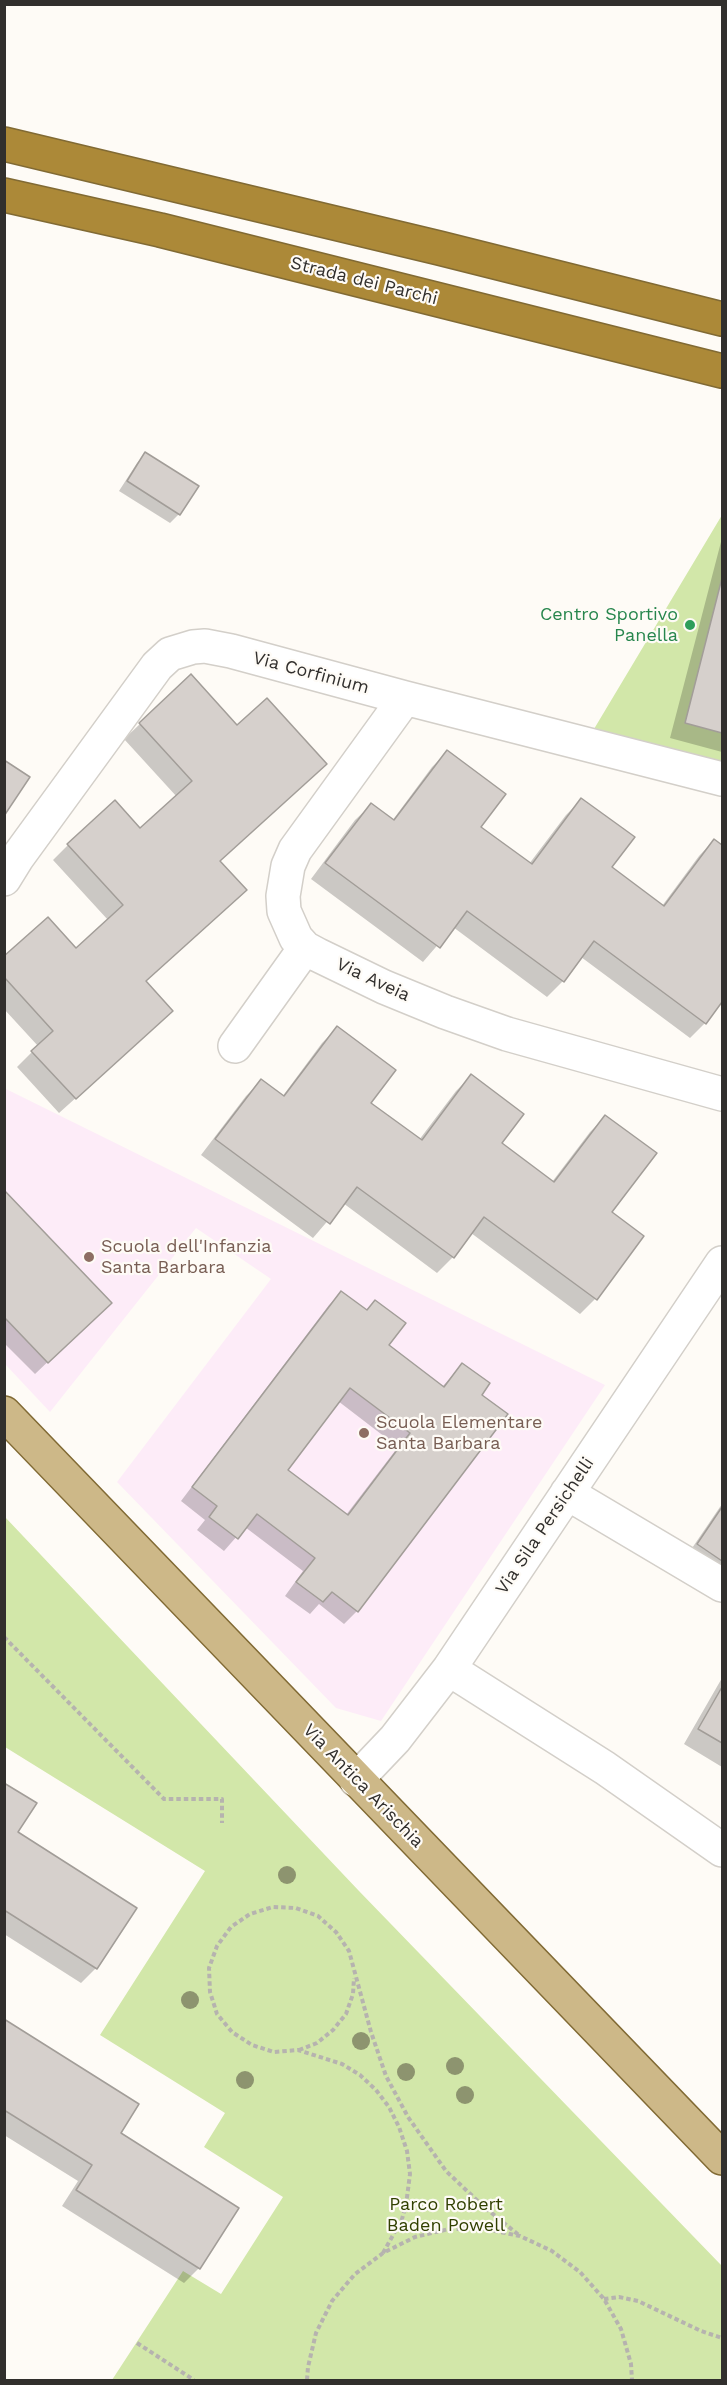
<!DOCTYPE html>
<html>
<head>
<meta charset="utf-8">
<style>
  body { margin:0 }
  #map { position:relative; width:727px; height:2385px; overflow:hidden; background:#fefbf6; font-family:"Work Sans",sans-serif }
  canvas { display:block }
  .frame { position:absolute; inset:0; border:6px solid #312f2d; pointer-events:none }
</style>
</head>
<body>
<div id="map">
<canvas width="727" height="2385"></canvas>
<div class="frame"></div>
</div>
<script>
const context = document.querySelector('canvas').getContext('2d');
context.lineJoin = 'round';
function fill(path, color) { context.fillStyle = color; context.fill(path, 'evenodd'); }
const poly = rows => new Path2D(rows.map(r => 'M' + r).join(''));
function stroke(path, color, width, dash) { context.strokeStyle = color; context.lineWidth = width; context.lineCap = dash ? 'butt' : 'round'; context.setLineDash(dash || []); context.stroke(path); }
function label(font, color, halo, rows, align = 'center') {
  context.font = font + ' "Work Sans",sans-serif'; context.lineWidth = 4.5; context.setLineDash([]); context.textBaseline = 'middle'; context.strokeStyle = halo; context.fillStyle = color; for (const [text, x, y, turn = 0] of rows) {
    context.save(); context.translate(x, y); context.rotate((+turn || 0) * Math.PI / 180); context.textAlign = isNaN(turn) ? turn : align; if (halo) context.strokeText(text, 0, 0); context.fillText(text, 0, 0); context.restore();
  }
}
const education = poly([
  [4,1088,605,1385,381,1721,336,1708,117,1482,271,1279,196,1228,50,1412,5,1364]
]);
const green = poly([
  [722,515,722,768,591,734],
  [5,1517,359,1891,722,2266,722,2380,112,2380,183,2271,221,2294,283,2197,204,2147,225,2113,100,2035,205,1871,5,1747]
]);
const shadow = poly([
  [145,454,197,486,179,514,170,523,119,491,137,463],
  [722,538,722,752,670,738],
  [140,724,237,727,219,861,145,982,156,1026,59,1113,17,1067,38,1046,4,1009,4,958,76,950,108,920,53,860,68,845,140,830,177,797,124,739],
  [447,752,479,827,529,864,566,815,581,800,610,868,662,906,699,856,714,840,722,847,722,934,720,937,722,938,722,1000,705,1023,690,1038,581,957,563,981,547,997,453,927,423,962,311,879,355,820,371,805,392,821,432,767],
  [337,1028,369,1103,419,1140,456,1091,471,1076,500,1144,552,1182,590,1132,605,1117,610,1213,642,1236,595,1299,580,1314,471,1233,453,1257,437,1273,343,1203,313,1238,201,1155,246,1096,261,1081,282,1097,322,1043],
  [4,1192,97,1315,35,1374,4,1343],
  [341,1293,365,1311,375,1302,387,1346,442,1387,462,1365,480,1396,506,1415,357,1611,344,1624,319,1604,310,1614,285,1596,303,1571,245,1527,224,1551,197,1530,205,1520,181,1501,329,1305],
  [338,1401,398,1447,346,1515,286,1470],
  [722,1504,722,1582,686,1557],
  [722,1678,722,1767,684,1744],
  [4,1785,16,1833,96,1968,81,1983,4,1934],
  [4,2020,119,2133,199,2268,184,2283,62,2206,78,2181,4,2135]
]);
const building = poly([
  [145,452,199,486,180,515,127,481,145,452],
  [722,578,722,733,685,723,722,578],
  [191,674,237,725,267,698,327,764,220,861,247,890,146,981,173,1011,76,1099,31,1051,53,1031,4,977,4,956,48,917,76,948,123,905,67,844,115,800,140,828,192,781,139,723,191,674],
  [447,750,506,794,481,827,532,864,581,798,635,837,612,867,664,906,714,839,722,845,722,1002,706,1024,594,941,564,982,467,911,440,948,325,863,371,803,394,820,447,750],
  [4,760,30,777,4,816,4,760],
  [337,1026,396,1070,371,1103,422,1140,471,1074,524,1114,502,1143,554,1182,605,1115,657,1153,612,1212,644,1236,597,1300,484,1217,454,1258,357,1187,330,1224,215,1139,261,1079,284,1096,337,1026],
  [4,1190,112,1303,48,1363,4,1317,4,1190],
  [341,1291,367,1310,375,1300,406,1323,389,1345,444,1387,462,1363,490,1383,482,1395,508,1414,358,1612,332,1592,323,1602,296,1582,315,1558,257,1514,238,1539,209,1517,217,1506,192,1487,341,1291],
  [350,1388,410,1433,348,1515,288,1470,350,1388],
  [722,1507,722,1561,697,1544,722,1507],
  [722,1687,722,1743,698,1729,722,1687],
  [4,1783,37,1803,18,1832,137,1908,97,1969,4,1910,4,1783],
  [4,2019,139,2104,121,2133,239,2208,200,2269,76,2190,92,2165,4,2110,4,2019]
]);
const path = poly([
  [4,1637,164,1799,222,1799,222,1823],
  [299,2050,317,2043,333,2030,346,2014,353,1994,354,1978],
  [383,2253,402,2219,406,2205,410,2174,407,2151,399,2127,389,2107,376,2090,360,2075,342,2064,298,2050,274,2052,252,2045,232,2032,217,2014,210,1992,209,1968,217,1946,231,1927,250,1914,273,1907,296,1908,318,1916,336,1932,349,1951,371,2032,386,2076,408,2117,446,2171,483,2206,520,2236],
  [604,2299,619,2297,638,2301,701,2331,722,2338],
  [137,2343,194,2380],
  [307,2380,308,2367,316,2333,332,2301,355,2274,383,2253,415,2237,449,2229,485,2229,520,2236,552,2251,580,2272,604,2299,621,2329,631,2364,632,2380]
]);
const minor = poly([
  [405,698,295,850,288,866,283,896,284,911,296,938,305,948,318,955,384,987,445,1012,507,1034,722,1094],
  [4,879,17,858,157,666,170,654,193,647,205,646,231,651,405,698,722,779],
  [235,1046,305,948],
  [567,1493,722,1585],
  [449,1669,605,1768,722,1850],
  [356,1780,395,1739,449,1669,722,1263]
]);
const major = poly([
  [4,1413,722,2158]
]);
const highway = poly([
  [4,144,439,248,722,319],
  [4,195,160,230,722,371]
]);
const trees = [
  [287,1875],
  [190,2000],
  [361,2041],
  [455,2066],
  [406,2072],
  [245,2080],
  [465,2095]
];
const markers = [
  [690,625,6,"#2e9e5b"],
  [89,1257,6,"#8d6e63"],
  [364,1433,6,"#8d6e63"]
];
const streetNames = [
  ["Strada dei Parchi",364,281,14],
  ["Via Corfinium",311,673,15],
  ["Via Aveia",373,980,25],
  ["Via Sila Persichelli",545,1526,-56],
  ["Via Antica Arischia",363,1786,46]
];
const leisureNames = [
  ["Centro Sportivo",678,615],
  ["Panella",678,636]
];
const educationNames = [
  ["Scuola dell'Infanzia",101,1247],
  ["Santa Barbara",101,1268],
  ["Scuola Elementare",376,1423],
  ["Santa Barbara",376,1444]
];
const parkNames = [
  ["Parco Robert",446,2205],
  ["Baden Powell",446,2226]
];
fill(education, '#fdecf8');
fill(green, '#d2e7a9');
fill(shadow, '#0003');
fill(building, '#d6d0cc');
stroke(building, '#a29d98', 1.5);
stroke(minor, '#d3cfc9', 36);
stroke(major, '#816a34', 36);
stroke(highway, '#816a34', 36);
stroke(path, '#b6b3af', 4, [4.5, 3]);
stroke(minor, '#fff', 33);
stroke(major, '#cdb888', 33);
stroke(highway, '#ac8938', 33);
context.fillStyle = '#8d946f';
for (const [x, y] of trees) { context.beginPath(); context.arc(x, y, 9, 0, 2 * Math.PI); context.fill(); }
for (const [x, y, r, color] of markers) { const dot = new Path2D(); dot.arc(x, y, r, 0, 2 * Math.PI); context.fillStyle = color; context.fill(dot); stroke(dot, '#fefbf6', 2); }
label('18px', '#312f2d', '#fefbf6', streetNames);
label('18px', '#27864d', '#fefbf6', leisureNames, 'right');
label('18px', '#785e54', '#fefbf6', educationNames, 'left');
label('18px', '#314000', '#fefbf6', parkNames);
</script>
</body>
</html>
